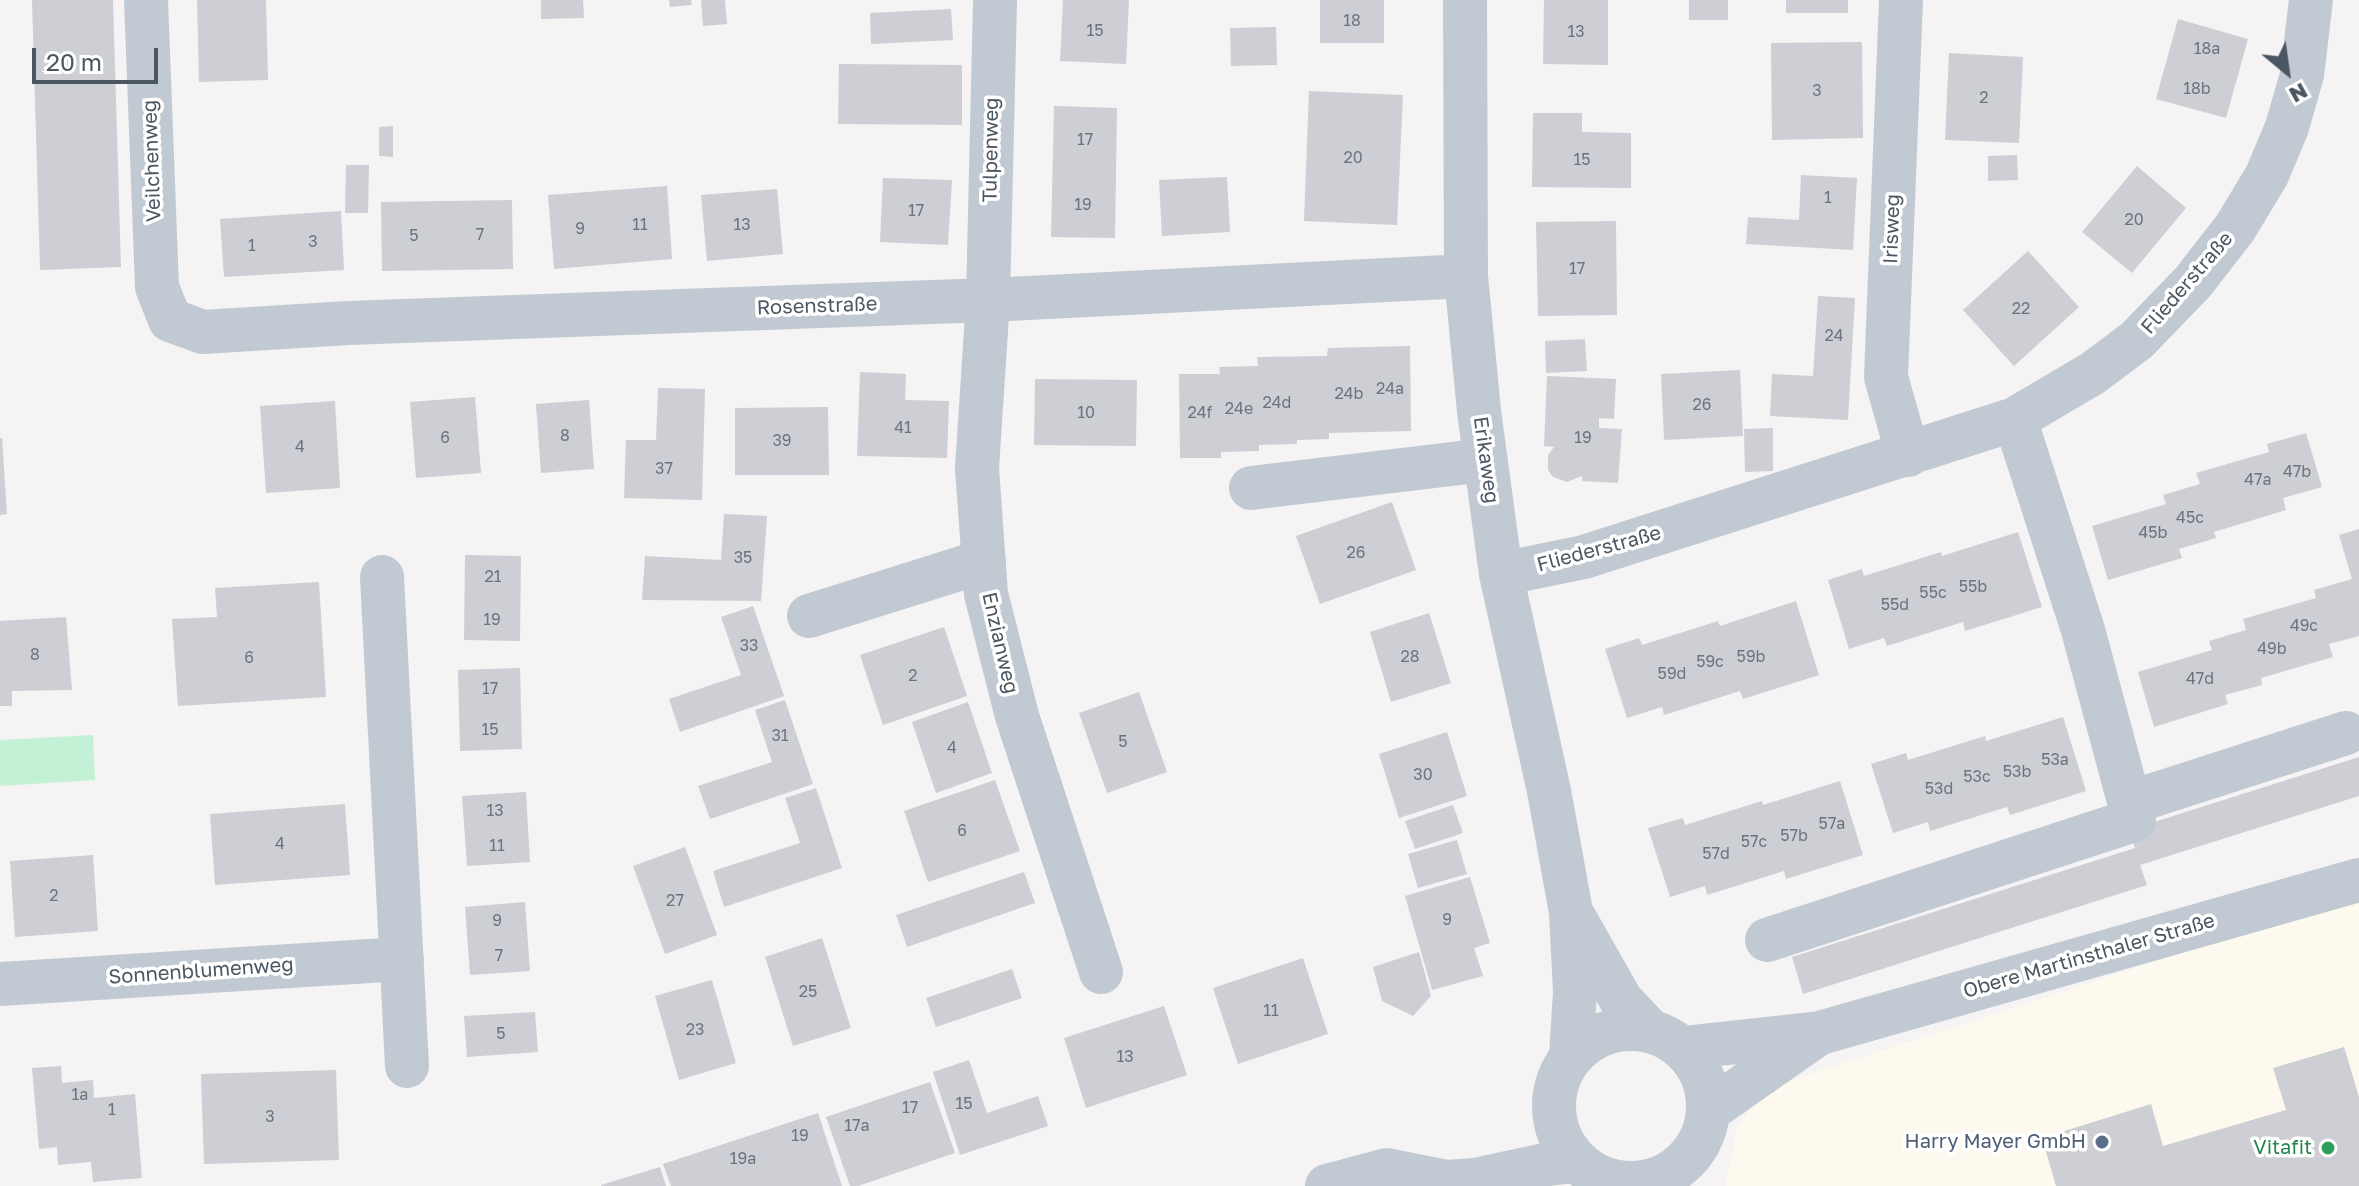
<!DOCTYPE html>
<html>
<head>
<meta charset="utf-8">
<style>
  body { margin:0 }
  #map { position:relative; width:2359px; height:1186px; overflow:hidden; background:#f5f3f3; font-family:"Golos Text",sans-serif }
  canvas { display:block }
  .north { position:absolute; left:2247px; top:32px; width:80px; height:80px; -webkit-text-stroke:6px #fff; paint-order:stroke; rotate:151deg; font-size:22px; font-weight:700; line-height:32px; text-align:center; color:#4a5661 }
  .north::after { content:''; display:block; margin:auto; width:28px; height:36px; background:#4a5661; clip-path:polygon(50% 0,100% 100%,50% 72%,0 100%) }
  .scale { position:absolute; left:32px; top:48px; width:126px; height:36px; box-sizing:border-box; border:4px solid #4a5661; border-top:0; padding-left:10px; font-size:24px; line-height:28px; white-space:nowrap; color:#4a5661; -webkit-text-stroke:6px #fff; paint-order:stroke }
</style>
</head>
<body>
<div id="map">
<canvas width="2359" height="1186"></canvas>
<div class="north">N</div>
<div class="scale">20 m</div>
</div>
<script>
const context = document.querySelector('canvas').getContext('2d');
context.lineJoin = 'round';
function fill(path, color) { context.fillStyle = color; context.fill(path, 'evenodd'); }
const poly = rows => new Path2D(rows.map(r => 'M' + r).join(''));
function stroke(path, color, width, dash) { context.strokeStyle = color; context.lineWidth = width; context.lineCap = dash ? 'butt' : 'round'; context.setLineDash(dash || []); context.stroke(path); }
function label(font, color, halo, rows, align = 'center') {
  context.font = font + ' "Golos Text",sans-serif'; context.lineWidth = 7; context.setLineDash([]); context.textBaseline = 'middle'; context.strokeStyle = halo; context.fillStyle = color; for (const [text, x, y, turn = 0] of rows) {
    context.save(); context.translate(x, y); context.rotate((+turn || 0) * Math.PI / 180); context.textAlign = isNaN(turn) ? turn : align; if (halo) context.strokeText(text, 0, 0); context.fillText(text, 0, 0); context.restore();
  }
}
const commercial = poly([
  [2359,895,2359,1186,1725,1186,1738,1126,1764,1089]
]);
const green = poly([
  [93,735,95,780,0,786,0,740]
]);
const building = poly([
  [32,0,113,0,121,267,40,270],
  [197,0,266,0,268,80,199,82],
  [541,0,583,0,584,18,541,19],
  [669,0,691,0,692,5,670,7],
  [701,0,725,0,727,24,703,26],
  [1063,0,1129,0,1126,64,1060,61],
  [1320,0,1384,0,1384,43,1320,43],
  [1544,0,1608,0,1608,65,1543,64],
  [1689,0,1728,0,1728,20,1689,20],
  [1786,0,1848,0,1848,13,1786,13],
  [951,9,953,40,871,44,870,13],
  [2178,19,2248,39,2226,118,2156,99],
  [1276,27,1277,65,1231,66,1230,28],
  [1862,42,1863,138,1772,140,1771,43],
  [1949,53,2023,57,2019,143,1945,140],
  [839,64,962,65,962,125,838,124],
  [1309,91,1403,95,1397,225,1304,221],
  [1054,106,1117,108,1115,238,1051,237],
  [1533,113,1582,113,1582,132,1631,133,1631,188,1532,187],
  [393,126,393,157,379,156,379,127],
  [2017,155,2018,180,1988,181,1988,156],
  [346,165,369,165,368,213,345,213],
  [2137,166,2186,208,2132,273,2082,232],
  [1801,175,1857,178,1853,250,1746,244,1748,217,1799,220],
  [1227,177,1230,232,1162,236,1159,180],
  [883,178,952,180,948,245,880,242],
  [667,186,672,259,554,269,548,195],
  [777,189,783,254,707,261,701,195],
  [512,200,513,269,382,271,381,202],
  [341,211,344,270,224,277,220,219],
  [1616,221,1617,315,1538,316,1536,222],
  [2028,251,2079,307,2014,366,1963,310],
  [1818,296,1855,298,1848,420,1770,416,1772,374,1813,376],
  [1585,339,1587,371,1546,373,1545,341],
  [1410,346,1411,431,1329,433,1329,439,1297,440,1297,444,1259,445,1259,451,1221,452,1221,458,1180,458,1179,374,1220,374,1219,367,1258,366,1257,357,1327,356,1328,348],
  [1740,370,1743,436,1664,440,1661,374],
  [860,372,906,374,905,400,949,401,947,458,857,456],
  [1547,376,1616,379,1614,419,1599,418,1599,428,1622,429,1618,483,1582,481,1582,476,1567,482,1553,477,1548,470,1548,455,1554,447,1544,446],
  [1035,379,1137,380,1136,446,1034,445],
  [658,388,705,389,702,500,624,498,626,440,656,440],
  [475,397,481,473,416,478,410,402],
  [589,400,594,469,541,473,536,404],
  [335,401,340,488,266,493,260,406],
  [828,407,829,475,735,475,735,408],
  [1773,428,1773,471,1745,472,1744,429],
  [2306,433,2322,487,2283,498,2286,510,2214,532,2216,538,2179,549,2182,558,2108,580,2092,526,2166,504,2163,495,2200,484,2196,473,2269,452,2267,444],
  [0,438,2,438,7,514,0,515],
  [1392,502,1416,570,1320,604,1296,536],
  [724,514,767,516,761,601,642,600,645,556,721,560],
  [2359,529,2359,636,2329,644,2333,657,2261,678,2262,685,2225,695,2228,704,2154,727,2138,672,2212,650,2209,641,2246,630,2243,619,2316,598,2314,590,2352,579,2339,535],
  [2018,532,2042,607,1965,631,1963,622,1887,646,1884,638,1849,649,1828,580,1862,569,1864,576,1941,552,1942,556],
  [465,555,521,556,520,641,464,640],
  [319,582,326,697,178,706,172,619,217,617,215,588],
  [1796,601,1819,675,1743,699,1740,691,1664,715,1662,707,1627,718,1605,649,1639,638,1642,645,1718,621,1720,626],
  [753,606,784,696,680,732,669,699,741,675,721,617],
  [1429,613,1451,683,1391,702,1370,632],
  [66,617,72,690,12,691,12,706,0,706,0,621],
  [944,627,967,696,883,725,860,655],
  [520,668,522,749,460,751,458,670],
  [1139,692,1167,772,1107,793,1079,713],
  [785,700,813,784,710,819,698,786,772,762,755,710],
  [968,702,992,773,936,793,912,722],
  [2063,717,2086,791,2010,815,2007,807,1930,831,1928,822,1893,833,1871,764,1906,753,1908,760,1985,736,1986,741],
  [1447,732,1467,796,1399,818,1379,754],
  [2359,757,2359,796,2140,865,2147,885,1803,994,1792,957,2135,848,2129,830],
  [995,780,1020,851,928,882,904,811],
  [1840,781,1863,855,1786,879,1784,871,1707,895,1705,886,1670,897,1648,828,1683,818,1685,825,1762,801,1763,805],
  [816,788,842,868,724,907,713,871,800,843,785,798],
  [526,792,530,862,467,866,462,796],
  [345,804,350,875,215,885,210,814],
  [1453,805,1463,833,1415,849,1405,821],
  [1457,840,1467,874,1418,888,1408,854],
  [685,847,717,935,665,954,633,866],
  [93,855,98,931,15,937,10,861],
  [1024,872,1035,903,907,947,896,915],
  [1470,877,1490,943,1474,948,1483,976,1432,990,1405,896],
  [525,902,530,971,470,975,465,907],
  [822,938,851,1028,793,1046,765,957],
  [1419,952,1431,996,1413,1016,1382,1001,1373,967],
  [1303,958,1328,1034,1238,1064,1213,988],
  [1012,969,1022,998,936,1027,926,998],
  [712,980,736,1063,679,1080,655,996],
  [1164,1006,1187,1075,1086,1108,1064,1038],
  [535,1012,538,1052,467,1057,464,1016],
  [2344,1047,2359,1097,2359,1186,2056,1186,2042,1138,2151,1104,2163,1146,2286,1110,2273,1068],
  [969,1060,987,1113,1038,1096,1048,1126,960,1155,933,1072],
  [61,1066,62,1083,93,1080,94,1098,135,1094,142,1178,93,1182,91,1162,58,1165,57,1147,39,1149,32,1068],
  [336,1070,339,1160,204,1164,201,1074],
  [930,1082,955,1153,858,1186,850,1186,826,1117],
  [818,1113,842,1186,671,1186,663,1164],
  [660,1167,666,1186,601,1186,601,1185]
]);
const minor = poly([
  [146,0,157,287,170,320,203,332,348,323,988,300,1466,276],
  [995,0,988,300,977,468,986,594,1017,716,1101,972],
  [1465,0,1466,276,1479,411,1501,574,1549,791,1571,912,1575,992,1571,1056],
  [1901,0,1886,377,1908,455],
  [1251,488,1485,460],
  [1501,574,1584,557,2015,419,2093,373,2137,340,2193,282,2235,228,2267,175,2287,127,2302,75,2311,0],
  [382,577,407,1066],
  [809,616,984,561],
  [2129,803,2346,733],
  [1574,917,1621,1000,1650,1031],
  [1767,940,2134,820,2083,630,2015,419],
  [0,984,402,959],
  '1554 1106a77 77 0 1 1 154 0a77 77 0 1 1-154 0Z',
  [1683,1048,1820,1033,2359,880],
  [1708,1111,1818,1034],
  [1327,1186,1387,1170,1447,1182,1475,1180,1554,1163,1576,1161]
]);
const markers = [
  [2102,1142,8,"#5c6f8a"],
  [2328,1148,8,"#2e9e5b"]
];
const numberNames = [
  ["18",1352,21],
  ["15",1095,31],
  ["13",1576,32],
  ["18a",2207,49],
  ["18b",2197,89],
  ["3",1817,91],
  ["2",1984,98],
  ["17",1085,140],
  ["20",1353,158],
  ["15",1582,160],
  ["1",1828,198],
  ["19",1083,205],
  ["17",916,211],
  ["20",2134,220],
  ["11",640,225],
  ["13",742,225],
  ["9",580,229],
  ["7",480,235],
  ["5",414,236],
  ["3",313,242],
  ["1",252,246],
  ["17",1577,269],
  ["22",2021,309],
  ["24",1834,336],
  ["24a",1390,389],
  ["24b",1349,394],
  ["24d",1277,403],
  ["26",1702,405],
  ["24e",1239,409],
  ["10",1086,413],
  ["24f",1200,413],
  ["41",903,428],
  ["8",565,436],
  ["6",445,438],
  ["19",1583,438],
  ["39",782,441],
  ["4",300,447],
  ["37",664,469],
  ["47b",2297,472],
  ["47a",2258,480],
  ["45c",2190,518],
  ["45b",2153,533],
  ["26",1356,553],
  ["35",743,558],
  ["21",493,577],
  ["55b",1973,587],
  ["55c",1933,593],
  ["55d",1895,605],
  ["19",492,620],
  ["49c",2304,626],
  ["33",749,646],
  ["49b",2272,649],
  ["8",35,655],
  ["28",1410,657],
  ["59b",1751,657],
  ["6",249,658],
  ["59c",1710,662],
  ["59d",1672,674],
  ["2",913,676],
  ["47d",2200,679],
  ["17",490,689],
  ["15",490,730],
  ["31",780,736],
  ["5",1123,742],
  ["4",952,748],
  ["53a",2055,760],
  ["53b",2017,772],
  ["30",1423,775],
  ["53c",1977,777],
  ["53d",1939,789],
  ["13",495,811],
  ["57a",1832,824],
  ["6",962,831],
  ["57b",1794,836],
  ["57c",1754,842],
  ["4",280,844],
  ["11",497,846],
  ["57d",1716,854],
  ["2",54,896],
  ["27",675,901],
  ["9",1447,920],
  ["9",497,921],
  ["7",499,956],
  ["25",808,992],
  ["11",1271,1011],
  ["23",695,1030],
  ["5",501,1034],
  ["13",1125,1057],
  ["1a",80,1095],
  ["15",964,1104],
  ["17",910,1108],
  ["1",112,1110],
  ["3",270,1117],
  ["17a",857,1126],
  ["19",800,1136],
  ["19a",743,1159]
];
const streetNames = [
  ["Tulpenweg",991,150,-89],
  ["Veilchenweg",152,161,-92],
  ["Irisweg",1892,229,-88],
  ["Fliederstraße",2187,283,-49],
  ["Rosenstraße",817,306,-2],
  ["Erikaweg",1486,460,82],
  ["Fliederstraße",1599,549,-15],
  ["Enzianweg",1000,643,77],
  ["Obere Martinsthaler Straße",2089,956,-16],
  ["Sonnenblumenweg",201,971,-4]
];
const serviceNames = [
  ["Harry Mayer GmbH",2086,1142]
];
const leisureNames = [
  ["Vitafit",2312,1148]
];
fill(commercial, '#fdf9ef');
fill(green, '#c3f1d5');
fill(building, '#cdcfd5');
stroke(minor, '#c1cad2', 44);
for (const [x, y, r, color] of markers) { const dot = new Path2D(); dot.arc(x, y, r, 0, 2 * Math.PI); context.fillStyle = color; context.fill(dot); stroke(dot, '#fff', 3); }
label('16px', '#6b747e', null, numberNames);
label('20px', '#4a5661', '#fff', streetNames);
label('20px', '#4e5e75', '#fff', serviceNames, 'right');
label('20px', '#27864d', '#fff', leisureNames, 'right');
</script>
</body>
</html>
